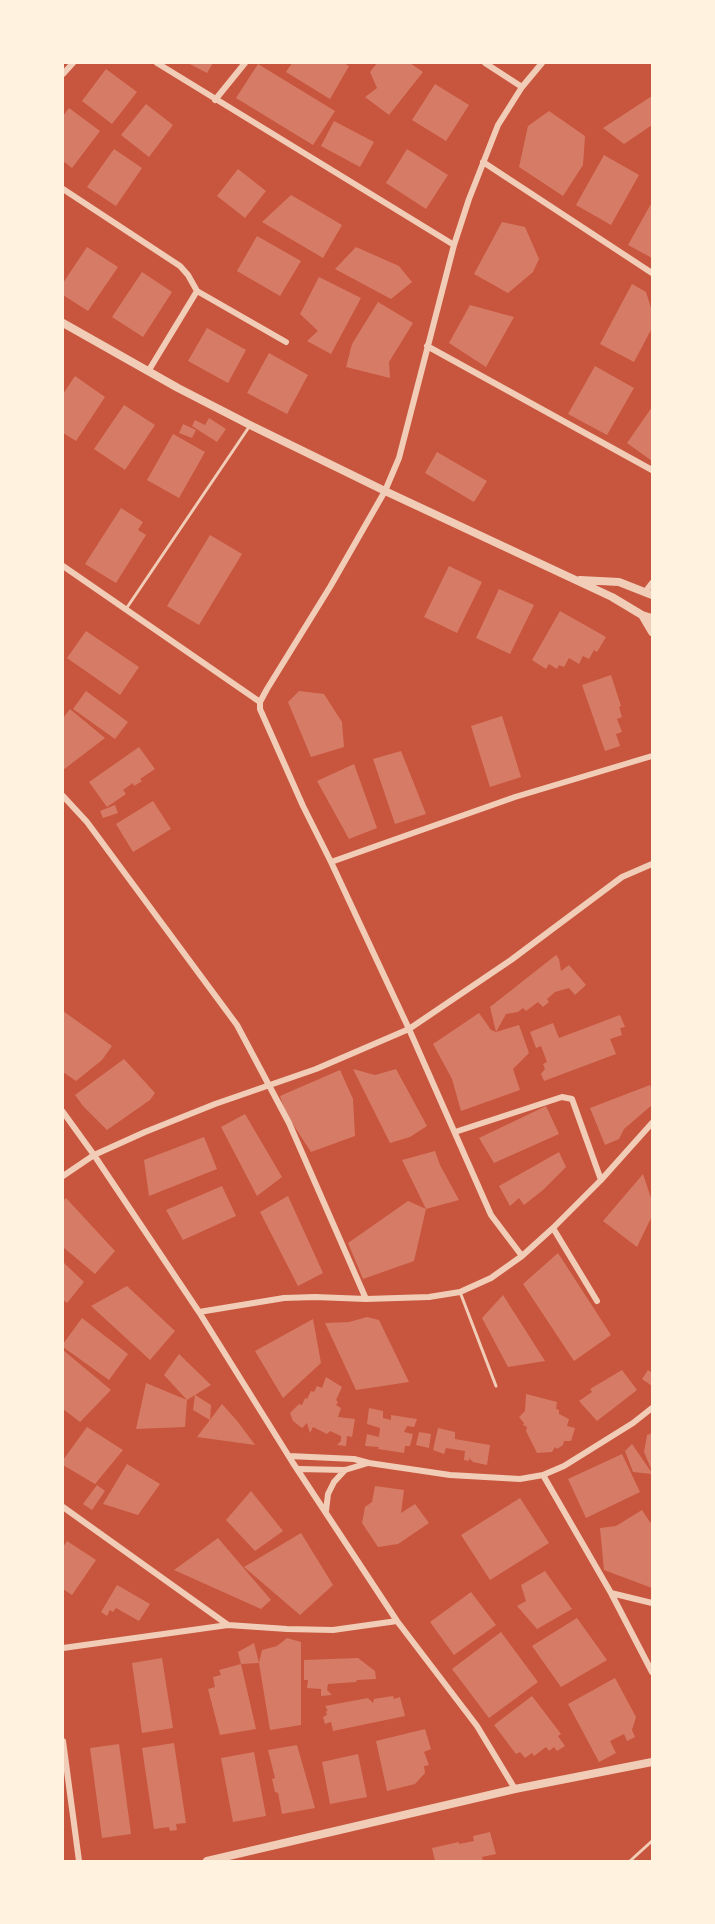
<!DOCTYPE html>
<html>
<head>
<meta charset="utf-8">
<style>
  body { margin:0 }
  #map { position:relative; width:715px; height:1924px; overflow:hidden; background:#c8553d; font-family:"Nunito Sans",sans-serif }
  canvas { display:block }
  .frame { position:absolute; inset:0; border:64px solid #fff3e0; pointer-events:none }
</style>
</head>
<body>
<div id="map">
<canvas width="715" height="1924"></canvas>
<div class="frame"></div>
</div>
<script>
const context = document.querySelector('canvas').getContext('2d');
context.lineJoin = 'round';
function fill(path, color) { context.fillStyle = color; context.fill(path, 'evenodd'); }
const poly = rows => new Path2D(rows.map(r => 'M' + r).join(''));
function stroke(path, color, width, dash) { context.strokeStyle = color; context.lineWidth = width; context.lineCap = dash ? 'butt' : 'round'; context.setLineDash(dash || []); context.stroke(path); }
const building = poly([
  [188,63,213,63,207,73],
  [292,63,344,63,349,66,330,99,286,72],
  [377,63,410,63,423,72,389,115,365,97,377,88,370,72],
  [258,64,335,111,313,145,236,98],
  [106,69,137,92,112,124,82,101],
  [435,84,469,105,446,141,412,120],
  [652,96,652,125,624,144,603,128],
  [146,104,173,125,149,157,121,135],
  [69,108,100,131,72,168,63,161,63,116],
  [549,111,585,136,583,165,563,196,519,167,528,126],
  [334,121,374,142,360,167,321,146],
  [114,149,142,168,116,206,87,187],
  [407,149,448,175,426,209,386,183],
  [604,155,639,175,611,225,576,205],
  [238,169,266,191,245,218,217,196],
  [291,195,342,225,323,258,262,222],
  [652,202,652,258,628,245],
  [502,222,525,227,539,259,533,272,508,293,474,274],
  [257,236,301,261,280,296,237,271],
  [87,247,118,267,88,311,63,295,63,283],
  [356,247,399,266,412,282,391,299,335,269],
  [142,272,172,292,143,337,112,317],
  [319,277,361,298,331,354,307,341,318,331,300,314],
  [632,284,646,292,652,311,652,328,634,362,600,344],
  [378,302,413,323,389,362,390,378,346,367,352,344],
  [470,305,514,317,486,367,449,343],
  [207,328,246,350,228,383,188,361],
  [269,353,308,375,287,414,247,393],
  [595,366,634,388,607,435,568,414],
  [75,376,105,397,76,441,63,433,63,394],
  [124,405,155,425,125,470,94,449],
  [652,407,652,461,627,443],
  [209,418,226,429,217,442,192,426,195,420,205,425],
  [183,424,196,430,192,438,179,433],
  [173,434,205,452,179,498,147,480],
  [437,452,487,481,474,502,425,473],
  [121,508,143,522,138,530,146,535,116,583,85,564],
  [210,535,242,554,199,625,167,606],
  [449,566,482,582,457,633,424,617],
  [499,589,534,605,510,654,476,638],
  [560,611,606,637,597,652,594,650,589,659,583,656,579,664,569,658,564,667,559,665,557,669,549,664,546,669,532,660],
  [86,631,139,667,120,695,67,658],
  [611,675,621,706,619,707,622,717,617,719,622,732,616,734,620,746,605,751,582,685],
  [86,691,128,722,115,739,73,709],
  [299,691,324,694,342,722,344,747,311,757,288,702],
  [70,709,105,738,63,770,63,718],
  [502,716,521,777,490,787,471,726],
  [139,747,155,769,140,779,142,781,134,786,133,783,123,790,126,794,107,807,89,782],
  [401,751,426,814,395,824,373,759],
  [354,764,377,828,349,839,317,781],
  [153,801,171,829,133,852,116,824],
  [115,805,118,813,103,818,100,811],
  [556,955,559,959,561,971,569,965,586,985,575,995,569,988,555,992,547,999,549,1002,543,1007,538,1002,526,1011,523,1008,518,1012,506,1014,496,1032,490,1007],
  [63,1011,112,1046,102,1060,76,1081,63,1072],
  [479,1013,491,1030,496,1032,519,1025,529,1053,513,1069,520,1090,461,1111,452,1079,433,1044],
  [620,1015,625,1027,620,1028,622,1035,610,1039,616,1054,544,1081,541,1074,545,1069,543,1064,547,1062,541,1046,536,1048,530,1032,553,1023,559,1038],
  [124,1059,155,1093,150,1100,107,1130,83,1106,75,1095],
  [353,1069,375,1075,396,1069,427,1126,410,1137,390,1143],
  [340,1070,353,1099,355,1136,311,1152,285,1112,280,1096],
  [650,1085,652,1091,652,1105,624,1129,619,1139,605,1145,590,1108],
  [546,1106,559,1134,494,1163,479,1138],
  [245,1114,282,1177,257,1196,221,1127],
  [204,1137,217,1169,149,1196,144,1160],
  [435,1151,440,1165,459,1200,426,1209,414,1261,363,1279,348,1243,408,1201,426,1209,402,1160],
  [559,1152,566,1167,543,1190,524,1205,519,1198,510,1206,499,1186],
  [643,1174,652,1201,652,1216,637,1247,603,1221],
  [222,1186,236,1216,183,1240,166,1210],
  [288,1196,323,1273,298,1286,260,1212],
  [66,1198,115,1251,95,1274,63,1247,63,1201],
  [558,1253,611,1335,574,1361,523,1284],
  [63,1262,84,1282,67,1303,63,1300],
  [127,1286,175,1331,150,1360,91,1306],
  [503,1295,545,1361,508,1367,482,1318],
  [367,1317,379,1320,409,1382,356,1390,325,1323,349,1322],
  [82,1318,128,1354,109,1380,63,1347,63,1344],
  [313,1319,321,1363,283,1398,255,1351],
  [63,1350,111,1390,80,1422,63,1409],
  [179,1354,211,1385,187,1400,185,1427,136,1429,146,1383,187,1400,164,1375],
  [622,1370,637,1390,597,1421,579,1401,592,1392,590,1389],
  [648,1370,652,1373,652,1386,642,1379],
  [326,1377,342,1387,336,1400,338,1402,336,1405,341,1408,338,1417,355,1419,352,1437,347,1436,346,1446,337,1445,341,1441,341,1436,330,1431,327,1434,313,1427,310,1433,307,1423,302,1428,293,1421,290,1413,299,1404,302,1405,305,1398,307,1399,311,1391,314,1392,317,1386,322,1388],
  [526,1394,557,1402,556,1409,559,1410,559,1414,569,1419,567,1426,575,1428,571,1441,564,1441,563,1445,557,1449,555,1447,552,1452,537,1453,526,1431,527,1427,523,1425,524,1423,519,1417,525,1411],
  [195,1395,211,1405,210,1420,193,1410],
  [222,1404,238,1422,255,1445,197,1437],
  [369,1408,383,1411,383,1418,391,1420,391,1415,417,1419,414,1427,407,1426,404,1432,413,1434,410,1446,405,1446,404,1453,378,1449,379,1447,365,1446,367,1434,379,1437,380,1428,367,1424],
  [87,1427,123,1450,95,1484,63,1465,63,1460],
  [438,1428,455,1432,455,1439,490,1445,487,1465,473,1462,469,1458,469,1461,464,1460,465,1451,446,1448,444,1454,433,1450],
  [419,1432,431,1434,429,1448,416,1445],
  [652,1433,652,1471,644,1452,647,1435],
  [632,1444,652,1473,652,1474,633,1472,625,1451],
  [622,1454,640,1492,586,1518,568,1479],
  [127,1464,160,1484,138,1515,103,1504],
  [97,1485,105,1491,92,1510,83,1504],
  [375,1486,404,1490,401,1513,415,1504,429,1523,398,1544,378,1547,362,1523,365,1507,372,1502],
  [251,1491,283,1531,255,1551,226,1520],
  [520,1498,549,1543,490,1580,461,1535],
  [642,1510,652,1525,652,1588,604,1570,600,1528,616,1526],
  [301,1533,333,1585,300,1615,244,1567],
  [218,1538,271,1600,261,1609,174,1570],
  [67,1541,96,1560,72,1595,63,1589,63,1547],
  [545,1571,572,1609,537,1629,517,1606,526,1601,521,1585],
  [117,1585,150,1604,139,1621,116,1608,113,1612,110,1610,107,1616,101,1612],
  [471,1592,496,1625,454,1655,430,1622],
  [577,1618,607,1660,561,1687,532,1646],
  [501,1632,538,1682,489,1718,452,1669],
  [287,1638,301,1642,301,1725,270,1730,259,1663,262,1650,277,1646],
  [254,1643,259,1663,241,1664,238,1652],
  [162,1658,173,1728,142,1733,132,1663],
  [358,1658,375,1671,376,1679,357,1680,356,1682,328,1684,327,1690,332,1695,321,1696,321,1689,307,1688,308,1680,304,1680,304,1660],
  [241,1664,256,1729,220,1735,208,1689,215,1687,213,1677,221,1675,219,1670],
  [615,1678,636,1717,632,1730,635,1737,627,1741,624,1734,610,1741,616,1753,599,1762,568,1704],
  [393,1696,394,1699,400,1697,405,1716,333,1731,331,1722,325,1724,323,1717,327,1715,326,1711,328,1711,325,1706,368,1698,373,1703,374,1699],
  [532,1696,561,1734,558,1736,565,1746,557,1751,554,1747,549,1751,546,1747,534,1756,532,1753,525,1758,520,1752,516,1754,494,1725],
  [425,1729,431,1749,424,1752,429,1765,424,1766,425,1773,415,1784,387,1791,376,1741],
  [174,1743,186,1823,176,1824,177,1830,170,1831,169,1827,154,1829,142,1748],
  [119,1744,131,1834,102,1838,90,1748],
  [297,1745,315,1808,282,1814,278,1793,275,1792,272,1779,275,1778,268,1750],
  [254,1752,266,1816,233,1822,221,1758],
  [358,1754,367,1797,330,1804,322,1762],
  [490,1832,496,1854,482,1857,483,1861,435,1861,432,1848,459,1842,459,1844,474,1841,473,1836]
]);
const service = poly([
  [126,609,249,427],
  [460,1292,496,1386],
  [630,1861,652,1841]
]);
const minor = poly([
  [157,63,454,245],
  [485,63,522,87],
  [63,74,73,63],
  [215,100,245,63],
  [483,162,652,273],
  [63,189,180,266,188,275,197,291,286,342],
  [427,346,652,470],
  [149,370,197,291],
  [63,566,260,702],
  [645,592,652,583],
  [63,796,87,822,237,1025,289,1123,366,1299],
  [331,862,515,797,652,756],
  [63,1112,94,1155,199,1312,293,1463,397,1621,477,1726,515,1789],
  [455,1132,562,1097,572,1099,601,1180],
  [63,1176,94,1155,145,1132,215,1104,316,1069,409,1029,511,960,622,877,652,864],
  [553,1228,597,1301],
  [522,1256,491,1215,409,1029,331,862,303,806,260,709,260,702,267,689,330,587,385,491,399,458,454,245,469,199,498,125,522,87,542,63],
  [199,1312,284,1298,315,1297,366,1299,429,1297,460,1292,491,1278,522,1256,553,1228,601,1180,652,1123],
  [289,1456,354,1459,369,1463,450,1475,520,1479,543,1475,564,1466,633,1423,652,1408],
  [299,1469,345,1470,368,1463],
  [543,1475,611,1593,652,1603],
  [63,1507,228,1625],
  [326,1511,328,1494,334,1482,345,1470],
  [611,1593,652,1672],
  [63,1648,228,1625,287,1629,333,1630,397,1621],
  [63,1741,79,1861]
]);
const tertiary = poly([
  [63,323,178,388,250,425,385,491,612,597,642,615,652,618],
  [580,580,619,582,652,595],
  [642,615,652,632],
  [207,1861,515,1789,652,1762]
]);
fill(building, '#d67c66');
stroke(service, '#f1ccb7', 3);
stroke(minor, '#f1ccb7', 6);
stroke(tertiary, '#f1ccb7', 8);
</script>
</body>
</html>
